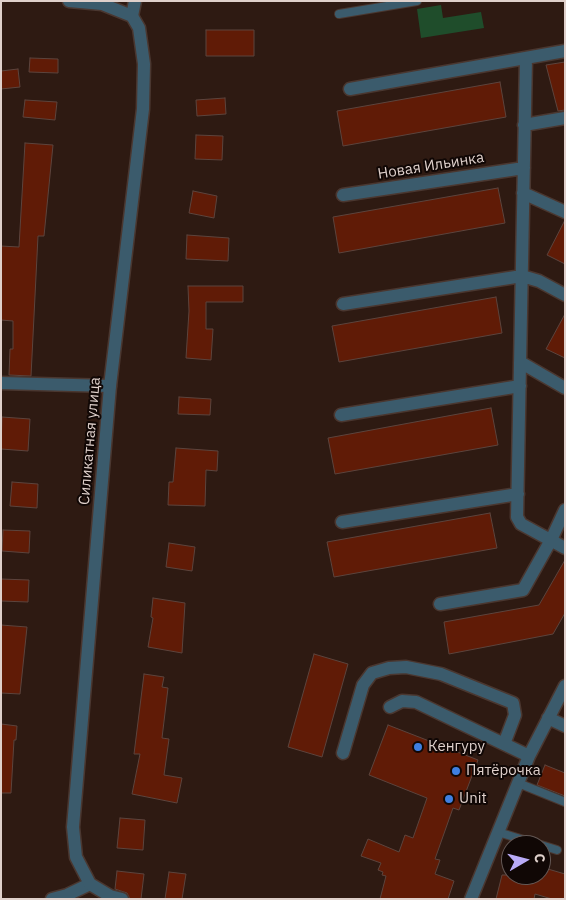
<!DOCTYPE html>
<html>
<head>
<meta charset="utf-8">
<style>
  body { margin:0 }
  #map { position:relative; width:566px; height:900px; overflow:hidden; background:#2e1a12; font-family:"IBM Plex Sans",sans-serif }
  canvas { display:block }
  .frame { position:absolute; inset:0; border:2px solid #dfd0cb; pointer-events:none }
  .north { position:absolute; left:501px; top:835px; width:50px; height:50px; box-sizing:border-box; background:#100705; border:1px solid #635754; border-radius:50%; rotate:82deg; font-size:14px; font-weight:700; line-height:20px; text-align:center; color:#dfd0cb }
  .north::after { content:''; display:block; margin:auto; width:18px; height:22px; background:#b9abf7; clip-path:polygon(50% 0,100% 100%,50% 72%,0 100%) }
</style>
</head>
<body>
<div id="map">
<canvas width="566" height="900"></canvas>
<div class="frame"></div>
<div class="north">С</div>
</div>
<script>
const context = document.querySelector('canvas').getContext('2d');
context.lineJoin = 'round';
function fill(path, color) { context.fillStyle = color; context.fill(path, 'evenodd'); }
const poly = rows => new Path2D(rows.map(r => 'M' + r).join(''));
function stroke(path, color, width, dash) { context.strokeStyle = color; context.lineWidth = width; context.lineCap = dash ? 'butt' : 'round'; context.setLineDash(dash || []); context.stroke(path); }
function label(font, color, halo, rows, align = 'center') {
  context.font = font + ' "IBM Plex Sans",sans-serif'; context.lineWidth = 4; context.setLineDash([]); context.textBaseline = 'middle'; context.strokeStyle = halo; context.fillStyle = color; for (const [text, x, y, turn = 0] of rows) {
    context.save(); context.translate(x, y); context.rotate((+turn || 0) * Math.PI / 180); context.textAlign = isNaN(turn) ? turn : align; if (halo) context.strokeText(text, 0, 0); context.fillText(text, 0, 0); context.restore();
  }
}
const green = poly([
  [441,5,443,18,481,12,484,28,421,38,417,9]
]);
const building = poly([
  [206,30,254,30,254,56,206,56,206,30],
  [30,58,58,59,58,73,29,72,30,58],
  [565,62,565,110,558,111,546,65,565,62],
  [18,69,20,87,1,89,1,71,18,69],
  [500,82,506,117,343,146,337,111,500,82],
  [225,98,226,114,197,116,196,100,225,98],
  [25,100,57,102,55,120,23,117,25,100],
  [196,135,223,136,222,160,195,159,196,135],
  [25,143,53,145,44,236,38,236,31,376,9,375,10,349,13,349,13,321,1,320,1,246,19,247,25,143],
  [498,188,505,223,339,253,333,217,498,188],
  [193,191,217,196,214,218,189,213,193,191],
  [565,220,565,264,547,255,565,220],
  [187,235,229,238,228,261,186,259,187,235],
  [188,286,243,286,243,302,206,302,206,329,213,329,211,360,186,358,189,311,188,286],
  [496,297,502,333,339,362,332,326,496,297],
  [565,314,565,358,546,349,565,314],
  [179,397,211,399,210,415,178,414,179,397],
  [491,408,498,445,335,474,328,438,491,408],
  [2,417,30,419,28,451,1,449,2,417],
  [176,448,218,451,217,471,206,470,205,506,168,505,169,482,173,482,176,448],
  [12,482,38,484,37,508,10,506,12,482],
  [490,513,497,548,334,577,327,542,490,513],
  [3,530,30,531,29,553,2,551,3,530],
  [169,543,195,547,192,571,166,567,169,543],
  [565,560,565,613,553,634,449,654,444,622,539,605,565,560],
  [1,579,29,580,28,602,1,601,1,579],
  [153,598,185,603,182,653,148,647,153,618,151,617,153,598],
  [1,625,27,627,20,694,1,693,1,625],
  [314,654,348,664,322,757,288,747,314,654],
  [144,674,164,677,162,687,168,688,162,738,169,739,164,775,182,778,177,803,132,794,140,754,134,754,144,674],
  [1,724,17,726,16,740,14,740,11,793,1,793,1,724],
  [388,725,478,760,459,810,453,808,435,859,440,860,435,874,454,881,448,899,380,899,386,876,382,875,383,872,378,870,381,863,361,856,368,839,399,852,405,835,413,838,427,798,369,775,388,725],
  [545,765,565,773,565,796,537,785,545,765],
  [120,818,145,820,143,850,117,848,120,818],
  [541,867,565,874,565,899,552,899,535,894,534,899,496,899,502,875,541,875,541,867],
  [117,871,144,874,141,899,130,899,127,893,115,889,117,871],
  [169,872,186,874,182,899,165,899,169,872]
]);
const service = poly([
  [339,14,417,1],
  [518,783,565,802],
  [498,832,540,845],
  [541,845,557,850]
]);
const minor = poly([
  [132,16,135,1],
  [526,59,517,517,521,524,565,548],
  [350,89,565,51],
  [524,125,565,118],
  [523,193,565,212],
  [343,195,524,168],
  [343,304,522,276,539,281,565,295],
  [520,362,565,388],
  [1,383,110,386],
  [341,415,520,386],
  [342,522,518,494],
  [440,604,523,590,551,540,565,510],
  [390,707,402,701,416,702,529,756],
  [548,718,565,726],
  [343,753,363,685,372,673,389,668,406,667,441,674,513,703,515,715,504,744],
  [52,899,67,895,90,884],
  [471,899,529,756,565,686]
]);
const tertiary = poly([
  [69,1,102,4,132,16,139,28,144,64,143,109,110,386,73,827,76,857,90,884,110,896,122,899]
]);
const markers = [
  [418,747,5,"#3f7fe0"],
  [456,771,5,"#3f7fe0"],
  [449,799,5,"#3f7fe0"]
];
const streetNames = [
  ["Новая Ильинка",431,166,-9],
  ["Силикатная улица",90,441,-85]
];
const poiNames = [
  ["Кенгуру",428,747],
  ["Пятёрочка",466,771],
  ["Unit",459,799]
];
fill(green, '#1f4d2b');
fill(building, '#601b06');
stroke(building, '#5c443d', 1);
stroke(service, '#4a3730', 10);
stroke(minor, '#4a3730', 15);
stroke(tertiary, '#4a3730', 15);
stroke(service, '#3b5b6c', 8);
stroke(minor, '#3b5b6c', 12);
stroke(tertiary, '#3b5b6c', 12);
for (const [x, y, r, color] of markers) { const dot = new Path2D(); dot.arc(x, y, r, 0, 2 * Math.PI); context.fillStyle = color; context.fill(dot); stroke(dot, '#100705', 2); }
label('15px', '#dfd0cb', '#100705', streetNames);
label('15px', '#dfd0cb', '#100705', poiNames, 'left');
</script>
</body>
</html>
